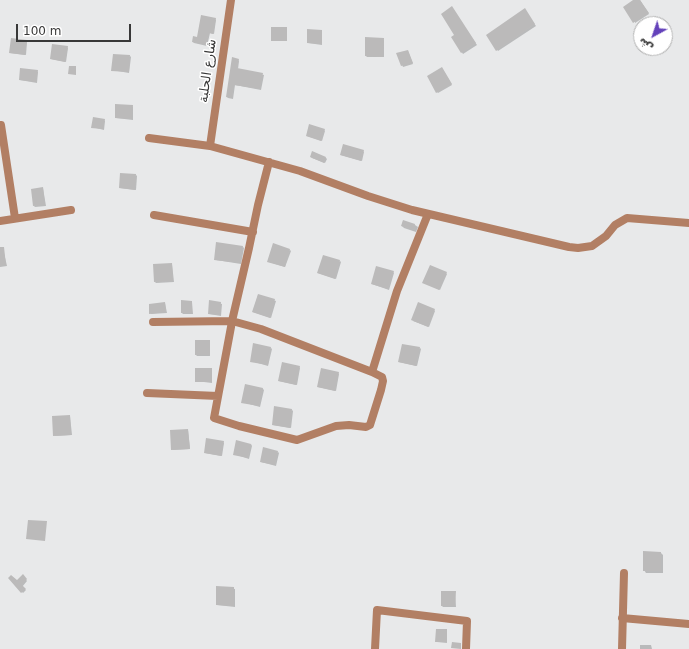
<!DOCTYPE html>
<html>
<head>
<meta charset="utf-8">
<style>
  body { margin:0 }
  #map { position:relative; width:689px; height:649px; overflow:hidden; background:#e8e9ea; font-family:"DejaVu Sans",Vazirmatn,sans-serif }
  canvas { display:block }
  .north { position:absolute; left:633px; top:16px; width:40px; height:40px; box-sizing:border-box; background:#fff; border:1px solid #afafaf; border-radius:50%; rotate:220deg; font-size:11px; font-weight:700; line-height:16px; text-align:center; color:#383838 }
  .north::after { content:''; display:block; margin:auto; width:14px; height:18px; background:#6341ba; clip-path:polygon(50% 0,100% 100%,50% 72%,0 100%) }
  .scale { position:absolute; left:16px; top:24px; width:115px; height:18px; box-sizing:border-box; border:2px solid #383838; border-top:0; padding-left:5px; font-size:12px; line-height:14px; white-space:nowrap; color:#383838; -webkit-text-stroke:3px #fff; paint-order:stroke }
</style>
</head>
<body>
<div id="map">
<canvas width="689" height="649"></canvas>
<div class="north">ش</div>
<div class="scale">100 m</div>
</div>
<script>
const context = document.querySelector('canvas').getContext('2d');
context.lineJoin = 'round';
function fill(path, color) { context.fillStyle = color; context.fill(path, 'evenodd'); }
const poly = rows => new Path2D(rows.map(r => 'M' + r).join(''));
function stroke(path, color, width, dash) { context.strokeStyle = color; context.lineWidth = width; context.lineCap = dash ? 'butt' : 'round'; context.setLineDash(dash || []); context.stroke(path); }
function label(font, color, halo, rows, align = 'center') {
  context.font = font + ' "DejaVu Sans",Vazirmatn,sans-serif'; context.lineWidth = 3; context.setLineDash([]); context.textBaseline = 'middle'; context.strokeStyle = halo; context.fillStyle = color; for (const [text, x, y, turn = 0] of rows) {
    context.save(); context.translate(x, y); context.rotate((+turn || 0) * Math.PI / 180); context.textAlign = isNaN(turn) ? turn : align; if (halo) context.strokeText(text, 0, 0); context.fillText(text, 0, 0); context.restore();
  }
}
const shadow = poly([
  [635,0,640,0,649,14,635,23],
  [452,9,477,45,463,54,452,37,456,35],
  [525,11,536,26,498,51,487,35],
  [215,19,216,20,214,34,210,33,207,46,194,43,193,42],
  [286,28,287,41,272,40],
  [322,31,322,45,308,43],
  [383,39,384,40,384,57,367,57,366,56],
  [26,40,27,42,26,55,10,53],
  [67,47,68,48,66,62,51,59],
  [408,51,413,64,403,67,398,54],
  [130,56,131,57,129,73,112,70],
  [238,60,239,61,238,69,264,75,261,90,235,85,233,99,228,98,227,97],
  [443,70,452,85,438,93,437,92],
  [37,71,38,72,37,83,20,80],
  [132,106,133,107,133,120,116,118],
  [104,120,105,121,104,130,92,127],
  [324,130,325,131,322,141,307,136],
  [363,151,364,152,362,161,341,155],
  [313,152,326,158,327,159,325,163,312,158,311,157],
  [136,175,137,176,136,190,120,188],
  [43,188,46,206,35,207,34,206],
  [403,221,415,225,418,227,416,232,404,228,402,226],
  [243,247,244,248,241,264,216,260],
  [290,250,291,251,285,267,269,262],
  [4,253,7,266,0,267,0,254],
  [340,261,341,262,336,279,318,273],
  [172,264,174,282,156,283,155,282],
  [393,272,394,273,389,290,372,284],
  [446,273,447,274,440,290,425,283],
  [258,295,276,301,271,318,253,312],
  [192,302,193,314,183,314,182,313],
  [210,302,222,304,221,316,209,314],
  [165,303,167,313,151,314,150,313],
  [434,310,435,311,429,327,413,321],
  [209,341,210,356,197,356,196,355],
  [271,348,272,349,268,366,251,361],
  [420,348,421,349,417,366,399,362],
  [299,367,300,368,297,385,279,381],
  [212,369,212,383,196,381],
  [338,373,339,374,336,391,318,387],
  [262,388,264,390,260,407,242,402],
  [292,410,293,411,291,428,273,425],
  [70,416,72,435,55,436,54,435],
  [188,430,190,449,173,450,172,449],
  [223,442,224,443,222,456,205,453],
  [251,444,252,446,249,459,234,454],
  [278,452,279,453,276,466,261,462],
  [661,553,663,555,663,573,646,573,644,570],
  [23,576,27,581,22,587,26,590,23,593,9,578,17,582],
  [217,587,235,589,235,607,217,605],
  [455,592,456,607,443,607,442,606],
  [446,630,447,643,437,642,436,641],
  [640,645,651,645,652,649,640,649]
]);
const building = poly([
  [633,0,640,0,649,13,633,23,623,7],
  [452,6,476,43,461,53,451,37,454,35,441,14],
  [525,8,535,24,496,51,486,35],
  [201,15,216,18,213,34,209,33,206,45,192,42,193,36,197,37],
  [271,27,287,27,287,41,271,41],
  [307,29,322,30,322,44,307,43],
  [365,37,384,38,383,57,365,56],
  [11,38,27,40,25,55,9,53],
  [52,44,68,46,65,62,50,59],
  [408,50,413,63,401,66,396,53],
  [113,54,130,55,129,72,111,71],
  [232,57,239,59,237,68,263,73,260,89,234,85,232,98,226,97],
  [69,66,76,66,76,75,68,74],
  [442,67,452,84,436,93,427,76],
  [20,68,38,70,36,82,19,80],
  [115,104,133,105,132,119,115,118],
  [93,117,105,119,103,129,91,128],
  [309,124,325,129,321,141,306,136],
  [343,144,364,150,361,161,340,155],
  [312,151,326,157,324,163,310,157],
  [120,173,136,174,135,190,119,188],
  [43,187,45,205,33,206,31,189],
  [403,220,415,224,414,230,401,226],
  [216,242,243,246,240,263,214,260],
  [273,243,290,249,285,267,267,262],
  [0,247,4,247,6,265,0,266],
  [323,255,340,260,335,279,317,273],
  [172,263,173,281,154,282,153,264],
  [430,265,447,272,439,290,422,283],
  [376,266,394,271,388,289,371,284],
  [258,294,275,299,270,318,252,312],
  [181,300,192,301,192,313,181,313],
  [209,300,221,302,220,315,208,314],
  [165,302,166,312,149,314,149,304],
  [418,302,435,309,428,327,411,320],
  [195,340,210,340,210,355,195,355],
  [253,343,271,347,268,365,250,362],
  [402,344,420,347,416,366,398,362],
  [282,362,300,366,296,385,278,381],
  [195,368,212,368,212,382,195,382],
  [321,368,339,372,335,391,317,387],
  [245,384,263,388,259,406,241,403],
  [274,406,292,409,290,428,272,425],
  [70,415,71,435,53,436,52,416],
  [188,429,190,449,171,450,170,430],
  [206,438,224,441,221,456,204,453],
  [236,440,251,444,248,458,233,455],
  [263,447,278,451,275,465,260,462],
  [28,520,47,521,45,541,26,539],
  [643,551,661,552,661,571,643,571],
  [23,574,27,579,22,585,26,589,21,593,8,578,11,575,17,580],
  [216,586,234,587,234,606,216,605],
  [441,591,456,591,455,606,441,606],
  [436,629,447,629,447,642,435,642],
  [452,642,461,643,461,649,451,648]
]);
const street = poly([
  [1,125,15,218],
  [149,138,210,146,300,171,368,196,412,210,569,247,578,248,592,246,606,236,615,225,627,218,689,223],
  [210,146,231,0],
  [154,215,253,232],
  [0,221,71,210],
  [153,322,232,321,261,329,372,372,382,377,383,381,381,390,370,425,366,427,349,425,336,426,297,440,239,426,214,418,231,327,232,321,249,248,258,205,269,162],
  [372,372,397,291,428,214],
  [147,393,218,396],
  [622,618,689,624],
  [375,649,377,610,467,621,466,649],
  [622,649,624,573]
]);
const streetNames = [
  ["شارع الحلبة",208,71,-82]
];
fill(shadow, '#0003');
fill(building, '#bbbaba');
stroke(street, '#b27f64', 8);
label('13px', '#383838', '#fff', streetNames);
</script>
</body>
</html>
